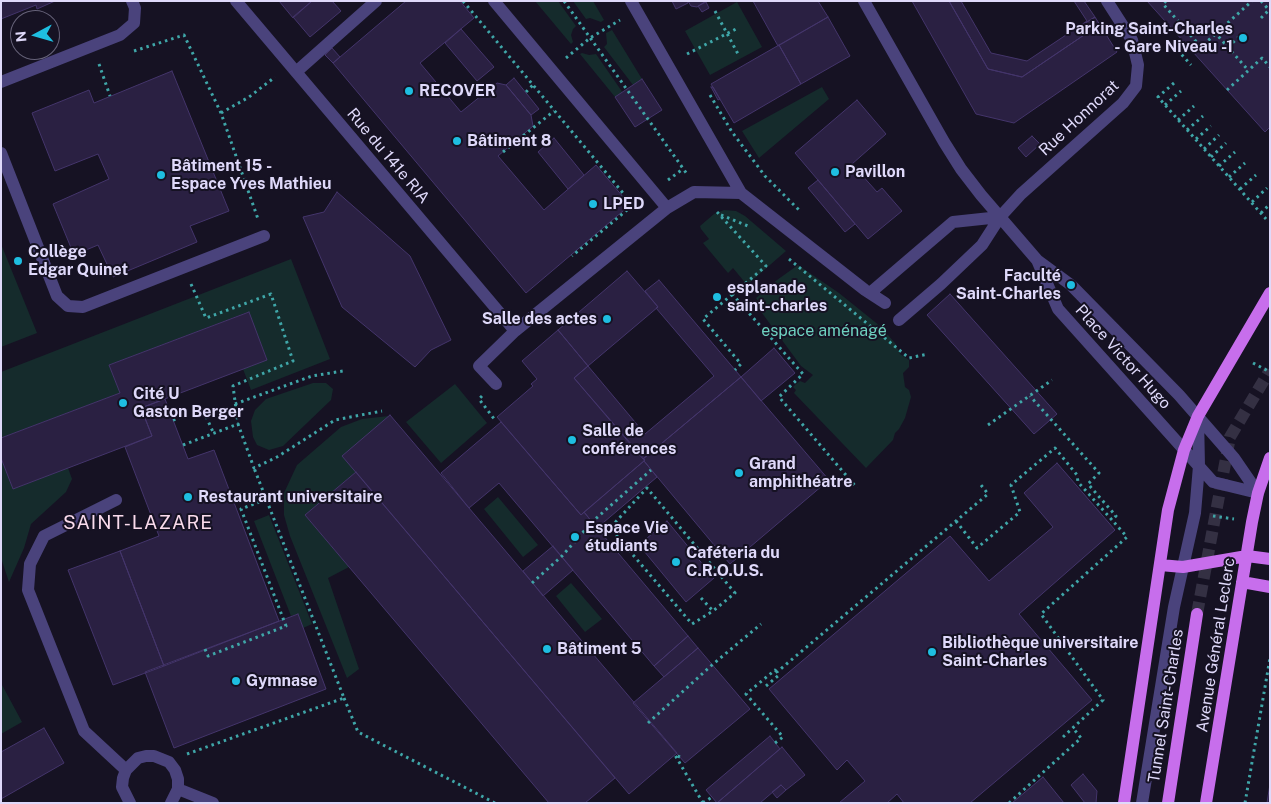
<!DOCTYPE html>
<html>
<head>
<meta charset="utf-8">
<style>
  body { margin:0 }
  #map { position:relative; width:1271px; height:804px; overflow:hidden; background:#161223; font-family:"Public Sans",sans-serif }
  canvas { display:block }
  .frame { position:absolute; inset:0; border:2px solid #dfd9fa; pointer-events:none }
  .north { position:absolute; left:10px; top:10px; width:50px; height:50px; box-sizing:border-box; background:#161223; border:1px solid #666279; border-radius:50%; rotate:264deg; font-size:14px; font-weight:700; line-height:20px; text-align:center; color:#dfd9fa }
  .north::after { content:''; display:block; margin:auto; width:18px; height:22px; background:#1ebee1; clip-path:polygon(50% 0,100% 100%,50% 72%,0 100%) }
</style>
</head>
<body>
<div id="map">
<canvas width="1271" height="804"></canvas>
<div class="frame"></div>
<div class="north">N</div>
</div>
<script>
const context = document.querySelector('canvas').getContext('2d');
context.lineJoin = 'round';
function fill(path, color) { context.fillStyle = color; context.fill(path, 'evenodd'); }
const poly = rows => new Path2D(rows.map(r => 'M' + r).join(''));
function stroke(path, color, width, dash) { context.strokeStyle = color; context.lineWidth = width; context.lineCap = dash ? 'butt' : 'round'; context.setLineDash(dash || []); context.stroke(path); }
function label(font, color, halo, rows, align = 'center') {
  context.font = font + ' "Public Sans",sans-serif'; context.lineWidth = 4; context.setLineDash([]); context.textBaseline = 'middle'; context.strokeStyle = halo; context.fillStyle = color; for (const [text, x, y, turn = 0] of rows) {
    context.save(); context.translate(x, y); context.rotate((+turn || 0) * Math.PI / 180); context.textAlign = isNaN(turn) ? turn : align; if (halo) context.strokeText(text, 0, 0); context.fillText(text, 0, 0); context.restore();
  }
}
const green = poly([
  [535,1,558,1,576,26,573,29,571,35,573,42,571,44],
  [573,1,593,1,604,20,601,22,590,18,586,19],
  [737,2,762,47,710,75,685,31],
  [612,30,642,79,633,85,604,47,607,44,606,33],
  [582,53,589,55,596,54,623,93,615,97,580,54],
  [822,87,829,99,759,158,742,131],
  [724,210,736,211,745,216,786,251,747,285,733,268,728,273,703,243,709,239,701,229,700,226,714,214],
  [1,244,37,333,1,347],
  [291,259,330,359,251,390,243,369,267,359,248,312,109,365,120,393,1,438,1,372],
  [798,265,839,293,880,326,895,343,900,354,909,360,909,367,903,373,905,387,909,390,911,397,905,418,899,429,895,433,893,440,866,468,794,393,796,390,793,387,796,384,800,381,805,383,813,375,801,366,762,313,764,311,756,298,777,280],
  [313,383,326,383,333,389,331,400,283,446,269,450,257,445,253,437,251,421,255,410,266,399],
  [455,384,487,423,441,463,406,422],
  [389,416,343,456,356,472,305,515,349,567,328,578,359,669,347,678,290,536,284,515,284,493,297,465,341,427,362,419],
  [1,458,13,489,68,468,72,479,66,492,31,524,24,548,9,582,1,558],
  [498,497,538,545,523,557,484,509],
  [269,515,312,624,303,628,298,614,291,616,254,521],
  [571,583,602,619,585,632,556,596],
  [1,683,22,722,1,734]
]);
const building = poly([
  [1,1,55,1,37,9,36,5,1,19,1,1],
  [279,1,312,1,293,18,279,1],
  [312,1,332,1,341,11,310,37,293,17,312,1],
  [406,1,460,1,474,18,420,63,461,112,497,83,506,85,531,115,533,126,498,156,544,210,596,165,630,205,526,293,333,63,406,1],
  [672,1,688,1,688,3,676,9,672,1],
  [688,1,706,1,697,7,691,6,688,1],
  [753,1,818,1,828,17,778,46,753,1],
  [912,1,949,1,988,69,1022,77,1087,33,1082,25,1095,17,1117,52,1014,123,976,114,912,1],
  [949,1,961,1,991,53,1027,61,1087,21,1074,1,1084,1,1095,17,1082,25,1087,33,1022,77,988,69,949,1],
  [1147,1,1270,1,1270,127,1265,132,1147,1],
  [706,2,709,8,702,12,698,6,706,2],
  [828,17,850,56,801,84,779,45,828,17],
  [461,29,494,67,477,81,445,43,461,29],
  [779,45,801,84,734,123,711,84,779,45],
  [332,48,340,57,333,63,325,55,332,48],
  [172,71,229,211,190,226,197,242,113,277,98,245,74,255,53,204,109,179,98,154,55,171,32,113,89,90,94,103,172,71],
  [514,78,539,109,531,115,506,85,514,78],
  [642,79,662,110,635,127,615,97,642,79],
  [711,87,713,87,720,99,718,100,711,87],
  [857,100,886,134,852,164,877,192,882,188,902,211,868,239,795,153,857,100],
  [1032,136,1040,144,1026,157,1018,148,1032,136],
  [554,138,584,175,568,189,538,152,554,138],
  [818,180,855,224,845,232,808,188,818,180],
  [337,192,410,256,451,340,431,350,415,367,342,307,303,217,324,212,337,192],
  [627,271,658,307,588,366,558,330,627,271],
  [659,280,741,377,643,459,574,378,588,366,645,434,714,376,656,308,658,307,645,291,659,280],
  [950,294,1057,414,1034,434,927,315,950,294],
  [249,312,267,360,141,408,152,436,13,489,1,458,1,438,120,393,109,365,249,312],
  [558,330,588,366,574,378,645,460,581,515,497,417,533,386,531,384,537,379,522,361,558,330],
  [774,348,795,373,761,401,741,377,774,348],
  [741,377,829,480,730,564,644,461,645,460,643,459,741,377],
  [165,399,188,459,214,450,279,621,164,666,120,551,159,536,125,447,152,436,141,408,165,399],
  [390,415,677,753,629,794,342,456,390,415],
  [501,422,581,515,584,512,592,522,688,636,654,666,499,483,469,508,441,473,501,422],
  [644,461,657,477,597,528,584,512,644,461],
  [1057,463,1115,530,1019,614,1092,700,970,803,904,803,897,794,887,803,839,803,865,781,847,760,837,770,769,689,950,536,989,581,1053,527,1024,493,1057,463],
  [356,472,615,778,585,803,549,803,305,515,356,472],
  [667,521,714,578,686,602,639,545,667,521],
  [553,546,573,570,543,596,523,571,553,546],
  [120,551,164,666,113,685,68,570,120,551],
  [298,614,326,689,174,748,145,672,298,614],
  [688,636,698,648,664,677,654,666,688,636],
  [698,648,750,709,685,763,633,703,698,648],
  [44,728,64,763,1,799,1,752,44,728],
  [770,736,780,749,717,803,706,790,770,736],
  [782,747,805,775,786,790,781,785,760,803,717,803,782,747],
  [1083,774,1097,791,1096,803,1085,803,1071,785,1083,774],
  [1043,777,1064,803,1012,803,1043,777],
  [1270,784,1270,803,1267,803,1270,784],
  [781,785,786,790,777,798,772,792,781,785]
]);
const majorTunnel = poly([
  [1197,614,1230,437,1270,370]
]);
const path = poly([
  [463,1,633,205,572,256],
  [564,1,687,174],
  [1166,1,1163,4,1201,47,1252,1],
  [1261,1,1269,10],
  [715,11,738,54],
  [1261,18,1270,9],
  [1210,27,1248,70],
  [1173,45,1191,65],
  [1228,47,1242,34],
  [134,51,184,35,221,113,258,219],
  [687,54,736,29],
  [566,58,590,38,620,20],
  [99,64,110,96],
  [1174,83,1158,97,1266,219],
  [1227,90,1262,58,1270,67],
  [526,92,534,84],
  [710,95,732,132,765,176,801,212],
  [1165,105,1181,91],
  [221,113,249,97,275,77],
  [1178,120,1194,106],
  [1187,130,1203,116],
  [1196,139,1211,126],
  [1204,149,1219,135],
  [503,152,554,111],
  [1211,157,1226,143],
  [1219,166,1235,152],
  [1229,177,1245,163],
  [668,180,683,169],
  [1240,189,1256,175],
  [1252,202,1267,188],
  [717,212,766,266,703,319,741,364,735,370],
  [1261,213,1270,204],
  [721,215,748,226],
  [789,259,909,358,928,354],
  [191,284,206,318,271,294,293,361,233,386,238,424],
  [732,294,803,374,779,397,857,488],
  [1253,363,1270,372],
  [482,396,479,399,495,420],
  [235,404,312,376,343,371],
  [173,420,203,410,214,434],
  [988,425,1052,380],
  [183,445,238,424,254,468,277,457,335,420,382,411],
  [1213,516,1234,519],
  [956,521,977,548,1020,512,1011,485,1055,448,1077,475,1078,482,1112,520,1116,516,1088,484,1099,473,1030,396],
  [532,583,562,556,592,522,651,470],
  [701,598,713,611,735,593,647,488,610,528,692,624,713,611],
  [205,649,208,656,286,626,241,509,267,499],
  [766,686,779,675,777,672,988,494,981,485],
  [344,698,358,732,495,803],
  [648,723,712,665,761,624],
  [1063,737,1103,700,1041,614,1127,537,1112,520],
  [775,743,783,737,746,694,775,670,777,672],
  [187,754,344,698,254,468],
  [680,757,675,755,703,803],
  [703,803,712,797],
  [1009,803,1081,738,1073,728],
  [1245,803,1270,658]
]);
const minor = poly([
  [236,1,515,331],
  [494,1,667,208],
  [631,1,741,193],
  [864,1,944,142,961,169,981,195,1037,260,1071,285,1179,395,1234,458,1258,493],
  [296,72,376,1],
  [1,82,120,35,134,23,135,8,132,1],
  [1,153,57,296,68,306,83,307,264,236],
  [1037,260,1058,309,1213,482,1258,493],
  [870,293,953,222,1000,217],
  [899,320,941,284,982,245,1000,217,1021,194,1123,103,1136,86,1138,65,1132,40,1107,1],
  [496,384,479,366,515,331,667,208,694,192,741,193,865,290,885,303],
  [116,500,44,536,30,564,28,590,84,731,126,770],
  [178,789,213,803],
  [130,803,122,787,123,778,126,770,138,758,146,756,154,756,169,762,175,770,178,779,178,789,171,803],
  [1142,803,1174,607,1195,513,1199,466,1198,416]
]);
const major = poly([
  [1160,565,1183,567,1247,556,1270,559],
  [1242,582,1270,587],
  [1124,803,1168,510,1184,450,1198,416,1270,293],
  [1168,803,1197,614],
  [1206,803,1252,522,1258,493,1270,458]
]);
const markers = [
  [1243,38,5,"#1ebee1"],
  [409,91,5,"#1ebee1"],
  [457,141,5,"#1ebee1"],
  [835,172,5,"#1ebee1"],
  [161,175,5,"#1ebee1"],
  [593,204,5,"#1ebee1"],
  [18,261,5,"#1ebee1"],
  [1071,285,5,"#1ebee1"],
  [717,297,5,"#1ebee1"],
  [607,319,5,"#1ebee1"],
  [123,403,5,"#1ebee1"],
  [572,440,5,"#1ebee1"],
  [739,473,5,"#1ebee1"],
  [188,497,5,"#1ebee1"],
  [575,537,5,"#1ebee1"],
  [676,562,5,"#1ebee1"],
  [547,649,5,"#1ebee1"],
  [932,652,5,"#1ebee1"],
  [236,681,5,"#1ebee1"]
];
const poiNames = [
  ["Parking Saint-Charles",1233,29,"right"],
  ["- Gare Niveau -1",1233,47,"right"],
  ["RECOVER",419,91],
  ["Bâtiment 8",467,141],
  ["Bâtiment 15 -",171,166],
  ["Espace Yves Mathieu",171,184],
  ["Pavillon",845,172],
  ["LPED",603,204],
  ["Collège",28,252],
  ["Edgar Quinet",28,270],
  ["Faculté",1061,276,"right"],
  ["Saint-Charles",1061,294,"right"],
  ["esplanade",727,288],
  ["saint-charles",727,306],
  ["Salle des actes",597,319,"right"],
  ["Cité U",133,394],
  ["Gaston Berger",133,412],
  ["Salle de",582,431],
  ["conférences",582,449],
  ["Grand",749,464],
  ["amphithéatre",749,482],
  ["Restaurant universitaire",198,497],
  ["Espace Vie",585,528],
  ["étudiants",585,546],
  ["Caféteria du",686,553],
  ["C.R.O.U.S.",686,571],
  ["Bibliothèque universitaire",942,643],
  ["Saint-Charles",942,661],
  ["Bâtiment 5",557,649],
  ["Gymnase",246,681]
];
const streetNames = [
  ["Rue Honnorat",1079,118,-43],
  ["Rue du 141e RIA",388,156,50],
  ["Place Victor Hugo",1123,357,48],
  ["Avenue Général Leclerc",1216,645,-81],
  ["Tunnel Saint-Charles",1166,706,-81]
];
const parkNames = [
  ["espace aménagé",824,331]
];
const quarterNames = [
  ["SAINT-LAZARE",138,523]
];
fill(green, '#152b2c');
fill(building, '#2a2042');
stroke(building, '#44356b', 1);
stroke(majorTunnel, '#343043', 12, [12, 6]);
stroke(path, '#3fa6a8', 3, [2.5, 4]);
stroke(minor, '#4a437c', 12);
stroke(major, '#c76eec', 12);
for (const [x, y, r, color] of markers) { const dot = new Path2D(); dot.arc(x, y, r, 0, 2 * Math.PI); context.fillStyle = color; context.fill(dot); stroke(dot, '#161223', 2); }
label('bold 16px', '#dfd9fa', '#161223', poiNames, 'left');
label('16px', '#dfd9fa', '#161223', streetNames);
label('16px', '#6ed1c0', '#161223', parkNames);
context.letterSpacing = '1px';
label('19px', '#fadbec', '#161223', quarterNames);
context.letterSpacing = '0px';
</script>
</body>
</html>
